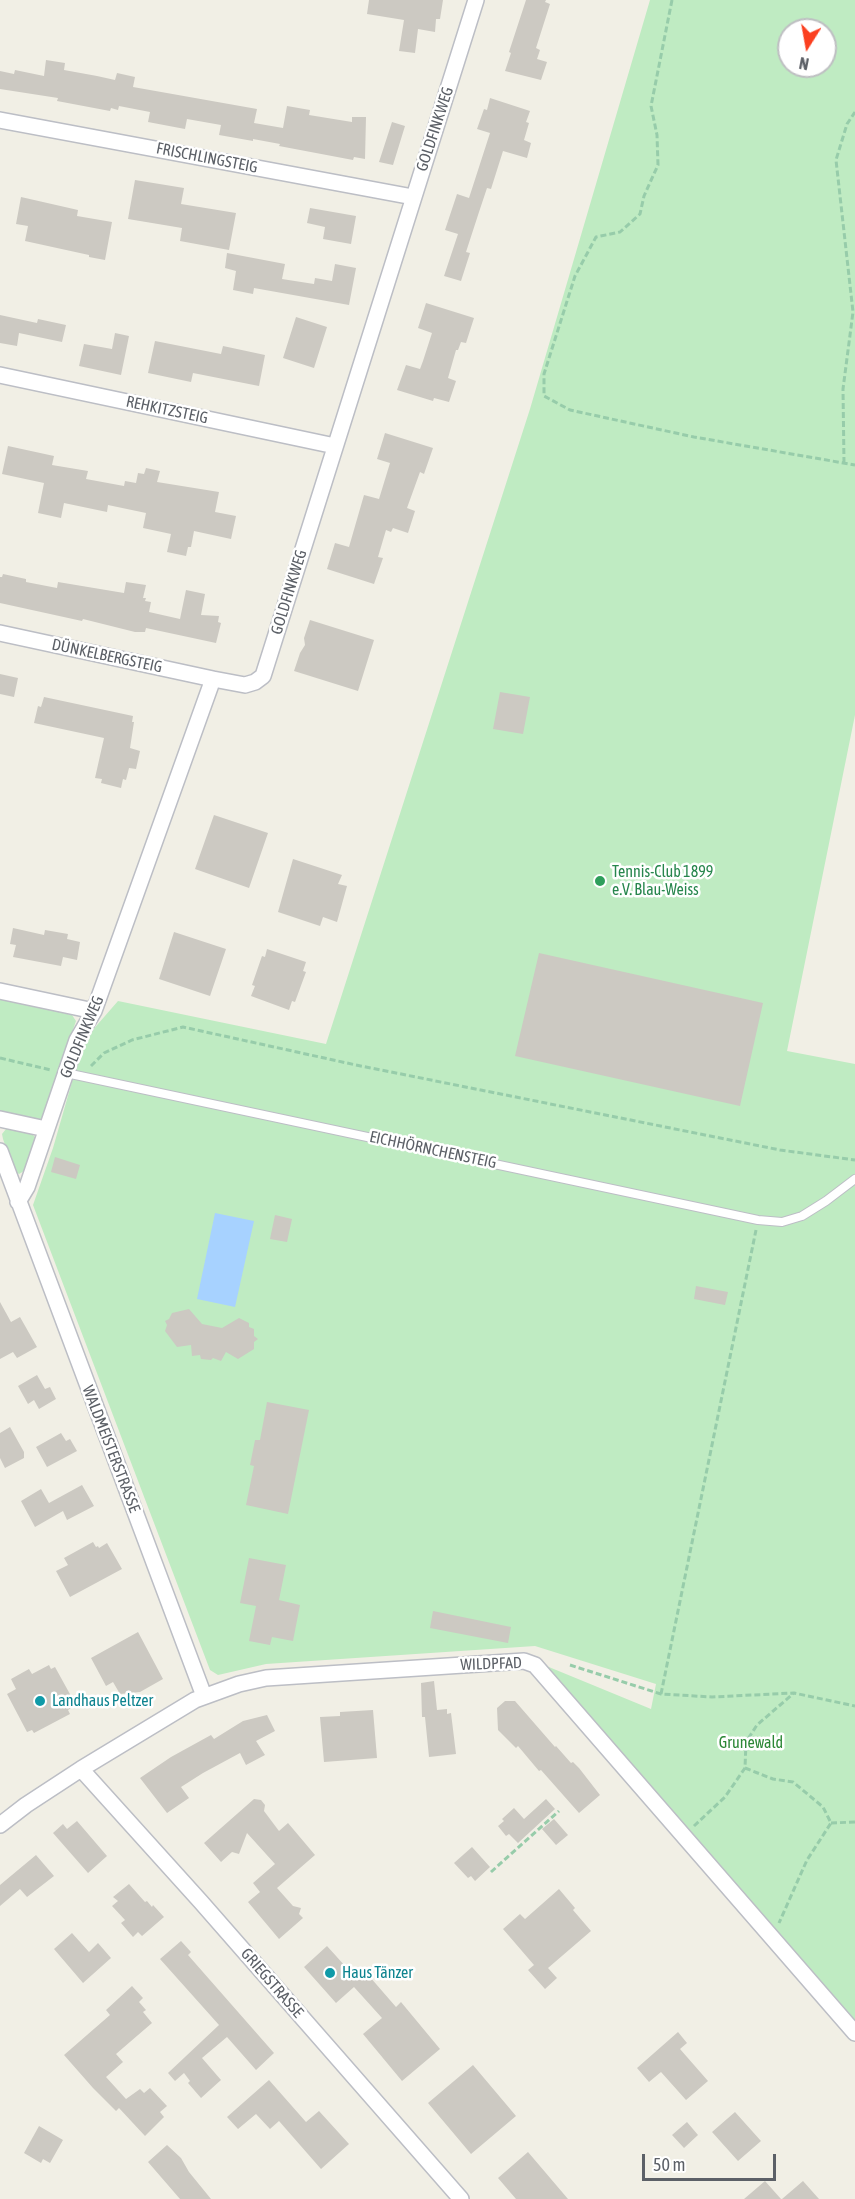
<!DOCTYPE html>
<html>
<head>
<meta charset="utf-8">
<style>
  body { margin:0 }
  #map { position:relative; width:855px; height:2199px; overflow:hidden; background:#f1efe5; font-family:"Asap Condensed",sans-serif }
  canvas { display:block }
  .north { position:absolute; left:777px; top:18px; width:60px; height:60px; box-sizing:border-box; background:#fff; border:2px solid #bebfc2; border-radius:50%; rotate:191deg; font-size:16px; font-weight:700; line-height:24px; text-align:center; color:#5c6067 }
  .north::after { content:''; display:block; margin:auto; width:21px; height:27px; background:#fb4020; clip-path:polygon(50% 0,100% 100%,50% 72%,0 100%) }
  .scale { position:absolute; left:642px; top:2154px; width:134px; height:27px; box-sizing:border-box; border:3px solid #5c6067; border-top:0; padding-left:8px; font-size:18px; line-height:21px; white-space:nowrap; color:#5c6067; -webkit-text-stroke:4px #fff; paint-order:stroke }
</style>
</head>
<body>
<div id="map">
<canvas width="855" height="2199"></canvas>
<div class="north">N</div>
<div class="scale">50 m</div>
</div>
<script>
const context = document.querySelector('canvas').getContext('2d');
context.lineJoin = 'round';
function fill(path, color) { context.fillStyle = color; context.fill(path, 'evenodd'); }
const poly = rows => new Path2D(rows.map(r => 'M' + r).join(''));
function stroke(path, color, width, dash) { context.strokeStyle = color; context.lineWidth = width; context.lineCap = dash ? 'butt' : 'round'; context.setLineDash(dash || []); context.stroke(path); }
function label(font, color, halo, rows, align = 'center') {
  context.font = font + ' "Asap Condensed",sans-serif'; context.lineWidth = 5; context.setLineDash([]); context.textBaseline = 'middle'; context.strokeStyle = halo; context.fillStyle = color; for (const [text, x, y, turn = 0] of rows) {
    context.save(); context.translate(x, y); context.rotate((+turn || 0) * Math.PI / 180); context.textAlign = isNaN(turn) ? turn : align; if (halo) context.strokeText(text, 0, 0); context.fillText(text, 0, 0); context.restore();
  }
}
const green = poly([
  [650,0,855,0,855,715,787,1051,855,1064,855,2020,544,1665,651,1709,656,1684,535,1646,266,1664,218,1675,210,1670,33,1205,53,1148,84,1040,118,1001,326,1044,530,409],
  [789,30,825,30,825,66,789,66],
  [0,999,72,1015,76,1021,44,1115,39,1121,0,1113],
  [6,1129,32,1134,35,1137,35,1141,24,1171,19,1174,14,1171,3,1139,2,1134]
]);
const water = poly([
  [215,1213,254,1221,235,1307,197,1299]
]);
const building = poly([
  [369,0,443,0,440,19,436,19,435,32,418,29,415,53,399,51,404,20,367,14],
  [526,0,546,0,545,2,550,4,536,48,540,50,537,59,547,62,541,80,505,71,511,53,509,52],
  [46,60,65,63,64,70,97,76,115,80,117,73,135,77,133,87,257,109,254,123,283,128,287,106,310,110,309,115,352,122,352,117,366,117,365,159,354,157,353,160,279,146,280,144,253,139,253,141,219,135,221,125,187,119,185,129,148,122,150,112,119,106,118,110,111,108,110,111,57,101,58,98,0,89,0,71,14,74,15,70,44,76],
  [490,98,530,111,526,122,529,123,524,140,531,143,527,158,503,151,491,189,487,188,479,212,466,252,470,253,461,281,444,276,458,234,445,230,457,194,469,198,490,133,477,129,484,109,487,110],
  [392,122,405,126,393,165,379,162],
  [135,180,184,188,181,204,236,213,229,250,180,241,182,228,128,219],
  [21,197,78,210,77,216,112,222,105,260,89,257,89,255,25,241,28,226,16,224],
  [310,208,356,216,351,244,323,239,325,227,307,223],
  [227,253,285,264,282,279,314,284,315,278,332,281,335,264,356,268,349,305,254,288,253,294,233,290,236,271,225,268],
  [426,303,474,318,466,343,461,342,458,350,456,350,448,378,456,381,449,402,434,398,433,401,397,390,406,365,420,369,423,361,432,333,418,328],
  [0,315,37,323,38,319,66,325,62,342,19,333,17,346,0,343],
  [296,317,327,327,314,368,283,358],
  [115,333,129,336,121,375,79,366,84,344,112,349],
  [155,341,221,354,223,346,265,355,259,386,193,373,191,382,148,373],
  [385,433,433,448,424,474,420,472,407,508,415,511,408,533,393,528,391,532,386,530,378,557,383,558,374,584,327,569,335,543,349,547,364,495,379,499,390,463,377,459],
  [8,446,54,456,52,465,88,471,86,479,124,486,125,481,136,483,138,473,144,474,146,468,160,471,157,482,219,492,215,512,236,516,231,539,194,531,191,547,188,547,186,556,167,552,171,534,143,528,146,513,108,505,107,512,64,503,61,518,38,513,44,483,2,474],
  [3,574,26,579,26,582,57,588,58,582,124,593,126,582,146,585,143,598,146,598,145,601,151,602,149,612,180,619,186,590,205,594,201,615,219,616,218,622,221,623,216,643,146,628,145,632,135,632,83,619,82,621,0,603,0,577,2,577],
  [310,620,374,640,358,691,294,671,300,653,305,645,304,638],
  [0,674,18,678,14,697,0,694],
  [500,692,530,697,523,734,493,729],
  [44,697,133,716,132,722,134,722,130,748,140,751,136,769,129,768,126,780,123,779,121,788,101,783,102,779,95,778,104,738,34,723,38,706,41,707],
  [214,815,268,833,249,888,195,869],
  [293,859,342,875,338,884,347,886,337,922,323,917,320,926,278,912],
  [13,928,44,935,45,930,68,934,67,939,80,942,77,960,63,957,61,966,13,957,16,945,10,944],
  [174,932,226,949,210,996,159,979],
  [267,949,306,962,303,971,306,972,295,1002,292,1001,289,1010,251,996,255,986,252,985,262,956,265,957],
  [539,953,763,1003,740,1106,515,1056],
  [55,1157,80,1165,76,1179,51,1172],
  [275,1215,292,1219,287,1242,270,1239],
  [696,1286,728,1292,725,1305,694,1299],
  [0,1302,11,1322,20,1317,37,1347,17,1358,13,1352,0,1359],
  [189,1309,202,1324,222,1328,239,1318,249,1323,249,1327,254,1329,254,1336,258,1339,254,1342,254,1349,238,1359,226,1352,221,1361,213,1358,211,1360,201,1359,200,1355,192,1356,191,1345,177,1347,165,1331,167,1325,165,1321,169,1319,172,1313],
  [37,1375,45,1389,50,1387,56,1399,39,1409,34,1400,28,1404,18,1386],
  [267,1402,309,1410,288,1514,246,1505,254,1466,250,1465,255,1440,260,1440],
  [10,1427,24,1452,24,1458,5,1468,0,1458,0,1433],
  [61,1433,66,1441,70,1439,77,1451,47,1467,36,1447],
  [82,1485,94,1506,67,1520,63,1511,35,1527,21,1501,41,1489,49,1503],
  [93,1542,96,1547,98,1546,99,1548,107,1543,122,1569,70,1597,56,1571,68,1565,64,1558],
  [249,1558,286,1565,279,1600,300,1605,293,1641,272,1637,270,1645,249,1641,256,1606,240,1603],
  [433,1611,511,1627,508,1643,430,1628],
  [138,1632,163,1679,140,1692,120,1694,113,1682,106,1686,91,1658],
  [49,1665,51,1669,55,1667,71,1696,73,1707,68,1710,70,1714,34,1733,32,1730,27,1732,7,1694,16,1689,11,1679,29,1669,32,1674],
  [434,1681,437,1710,447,1709,447,1714,451,1713,456,1754,429,1757,425,1717,422,1717,421,1683],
  [505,1701,515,1701,555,1747,556,1746,571,1763,573,1762,579,1768,600,1795,579,1813,541,1770,539,1771,518,1746,516,1748,498,1730,497,1708],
  [373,1710,377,1758,324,1762,320,1717,340,1716,340,1712],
  [267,1715,275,1731,256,1741,265,1755,246,1765,240,1753,203,1773,181,1787,189,1798,167,1813,140,1778,171,1757,211,1735,214,1739,243,1721],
  [254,1799,261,1800,265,1805,264,1811,279,1831,288,1823,315,1855,277,1888,293,1906,301,1908,299,1914,303,1918,279,1939,248,1902,260,1892,253,1883,275,1864,247,1833,239,1854,232,1852,221,1862,204,1843],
  [546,1799,555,1809,518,1843,509,1834,506,1836,498,1826,504,1821,502,1819,514,1808,524,1819],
  [554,1819,568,1835,556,1845,542,1829],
  [77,1821,107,1856,88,1873,53,1833,63,1824,67,1829],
  [472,1847,490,1867,475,1881,471,1876,468,1878,454,1863],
  [36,1855,54,1876,27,1897,20,1889,0,1906,0,1885],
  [129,1884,145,1902,147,1901,152,1907,153,1905,164,1917,142,1936,138,1932,133,1937,121,1923,125,1920,112,1906,118,1901,113,1897],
  [559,1889,575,1908,573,1910,591,1931,548,1968,557,1978,545,1989,528,1970,534,1965,503,1929,520,1914,525,1919],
  [72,1933,89,1952,98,1943,111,1958,83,1983,54,1949],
  [181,1941,191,1952,188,1955,274,2053,256,2070,227,2037,202,2058,221,2080,201,2098,188,2083,190,2081,184,2073,175,2081,168,2073,219,2025,160,1959],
  [327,1946,355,1977,363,1969,396,2007,401,2002,440,2049,402,2081,363,2034,382,2018,354,1987,336,2003,304,1967],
  [132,1986,143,1998,139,2002,146,2010,143,2012,152,2023,116,2054,123,2062,106,2077,126,2099,140,2089,144,2093,150,2088,167,2106,160,2112,164,2117,145,2136,119,2108,116,2111,93,2088,64,2055,110,2015,106,2010],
  [678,2032,687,2043,680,2049,708,2081,686,2100,661,2072,649,2082,637,2068],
  [473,2065,516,2116,471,2154,428,2103],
  [269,2080,306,2122,319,2111,349,2144,321,2169,279,2121,270,2129,256,2114,238,2129,227,2117],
  [735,2112,761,2141,738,2161,712,2132],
  [687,2122,698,2135,684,2148,672,2135],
  [39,2126,63,2140,50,2163,43,2159,41,2163,24,2153],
  [167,2145,181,2158,189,2172,211,2199,180,2199,148,2162],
  [528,2152,568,2199,516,2199,498,2178],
  [765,2181,781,2199,744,2199],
  [803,2181,819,2199,782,2199]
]);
const path = poly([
  [672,0,651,106,657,135,658,165,644,196,640,214,620,232,596,237,575,276,544,374,544,396,570,410,694,437,855,465],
  [844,463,843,389,853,312,836,160,847,124,855,112],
  [0,1058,51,1070],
  [91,1066,104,1053,132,1040,183,1027,356,1065,780,1150,855,1160],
  [570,1665,661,1694,712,1697,794,1693,855,1706],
  [661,1694,756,1230],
  [745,1768,773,1779,793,1782,823,1807,831,1823,807,1860,779,1923],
  [831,1823,855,1822],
  [694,1826,725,1797,745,1768,746,1742,757,1725,794,1693],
  [491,1872,559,1811]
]);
const lane = poly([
  [66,1073,758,1220,782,1222,802,1216,826,1201,855,1179]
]);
const street = poly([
  [0,120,413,197],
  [0,375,335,446],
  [0,633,213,679],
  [0,991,94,1011],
  [0,1119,46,1129],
  [0,1151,204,1696],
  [18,1202,27,1187,77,1040,94,1011,213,679,245,685,255,682,263,676,476,0],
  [81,1769,201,1902,461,2199],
  [0,1825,26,1805,81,1769,195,1700,239,1684,266,1678,524,1661,535,1665,855,2033]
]);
const markers = [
  [600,881,6,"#2e9e5b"],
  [40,1701,6,"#0f9aa8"],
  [330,1973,6,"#0f9aa8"]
];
const streetNames = [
  ["GOLDFINKWEG",435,129,-72],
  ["FRISCHLINGSTEIG",207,158,11],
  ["REHKITZSTEIG",167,410,12],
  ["GOLDFINKWEG",289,592,-73],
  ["DÜNKELBERGSTEIG",107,656,12],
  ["GOLDFINKWEG",82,1037,-67],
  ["EICHHÖRNCHENSTEIG",433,1150,12],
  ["WALDMEISTERSTRASSE",111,1449,69],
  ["WILDPFAD",491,1664,-2],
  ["GRIEGSTRASSE",272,1983,49]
];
const leisureNames = [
  ["Tennis-Club 1899",612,872],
  ["e.V. Blau-Weiss",612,890]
];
const cultureNames = [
  ["Landhaus Peltzer",52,1701],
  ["Haus Tänzer",342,1973]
];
const parkNames = [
  ["Grunewald",751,1743]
];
fill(green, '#bfebc2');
fill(water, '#a7d2ff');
fill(building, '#ccc9c2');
stroke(lane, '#bcbec5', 10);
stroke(street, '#bcbec5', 18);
stroke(path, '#97ccaa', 3, [6, 3]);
stroke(lane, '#fff', 8);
stroke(street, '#fff', 15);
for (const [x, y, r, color] of markers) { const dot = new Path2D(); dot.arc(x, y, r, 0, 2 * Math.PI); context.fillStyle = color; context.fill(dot); stroke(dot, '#fff', 2); }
label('16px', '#5c6067', '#fff', streetNames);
label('16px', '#27864d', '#fff', leisureNames, 'left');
label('16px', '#0d838f', '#fff', cultureNames, 'left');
label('16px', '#2c8736', '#fff', parkNames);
</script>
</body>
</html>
